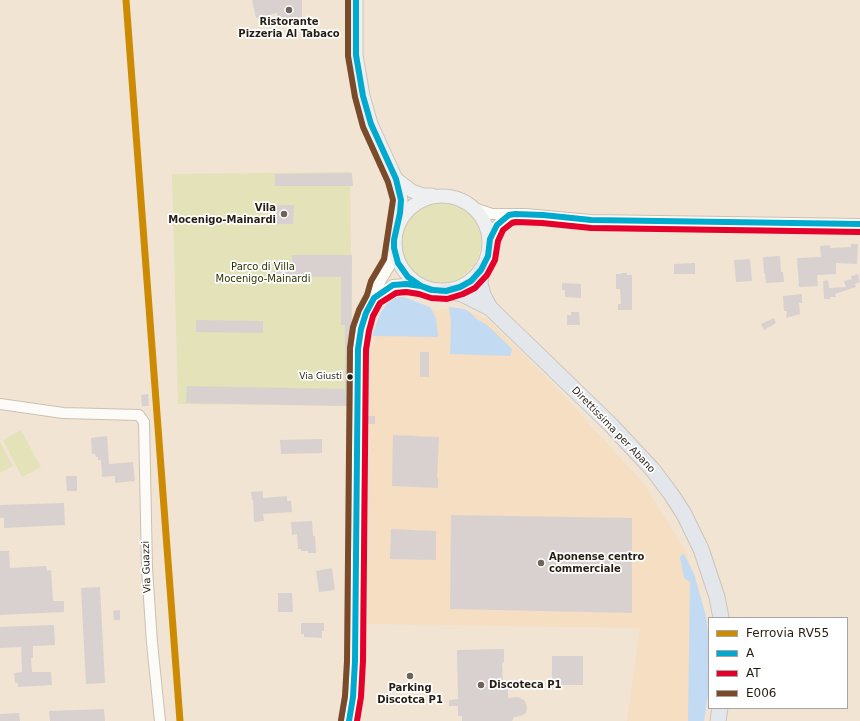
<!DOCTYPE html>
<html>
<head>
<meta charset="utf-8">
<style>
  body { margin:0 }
  #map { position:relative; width:860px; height:721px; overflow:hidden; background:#f1e4d3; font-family:"DejaVu Sans",sans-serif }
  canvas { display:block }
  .legend { position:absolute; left:708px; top:617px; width:140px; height:92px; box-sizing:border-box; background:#fff; border:1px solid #a8a5a0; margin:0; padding:5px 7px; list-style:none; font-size:12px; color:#261d12 }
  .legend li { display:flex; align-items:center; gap:8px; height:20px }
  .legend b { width:20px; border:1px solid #a8a5a0 }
</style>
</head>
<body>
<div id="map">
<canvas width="860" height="721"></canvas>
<ul class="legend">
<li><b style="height:5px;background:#cd8b04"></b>Ferrovia RV55</li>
<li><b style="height:5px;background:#00a9ce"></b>A</li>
<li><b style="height:5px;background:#e4002b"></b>AT</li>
<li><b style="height:5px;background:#7a4b2a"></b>E006</li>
</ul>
</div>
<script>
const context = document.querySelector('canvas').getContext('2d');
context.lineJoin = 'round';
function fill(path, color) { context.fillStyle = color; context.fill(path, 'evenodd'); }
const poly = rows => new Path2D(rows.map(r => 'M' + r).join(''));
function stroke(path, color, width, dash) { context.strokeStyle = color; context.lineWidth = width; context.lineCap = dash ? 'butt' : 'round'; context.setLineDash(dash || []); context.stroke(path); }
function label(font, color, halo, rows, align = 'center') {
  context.font = font + ' "DejaVu Sans",sans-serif'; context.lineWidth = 3.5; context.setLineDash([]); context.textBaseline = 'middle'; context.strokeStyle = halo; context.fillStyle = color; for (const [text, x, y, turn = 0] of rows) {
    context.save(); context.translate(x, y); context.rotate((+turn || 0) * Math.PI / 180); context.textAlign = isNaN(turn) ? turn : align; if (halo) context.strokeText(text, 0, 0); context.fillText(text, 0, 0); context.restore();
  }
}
const built = poly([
  [415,305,436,310,458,308,487,319,553,384,644,484,685,550,696,579,703,609,701,721,627,721,640,628,368,624,370,354,379,325]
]);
const green = poly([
  [350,172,353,406,178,404,172,174],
  '399 242a41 41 0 1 1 82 0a41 41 0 1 1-82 0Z',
  [21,430,41,467,22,477,3,440],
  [0,442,13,466,0,473]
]);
const water = poly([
  [399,297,404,297,430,307,436,318,438,337,372,336,380,314,386,305,393,299],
  [449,307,464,309,470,312,476,319,486,324,512,349,510,356,450,354,451,321],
  [684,554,694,574,706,616,709,642,709,689,704,721,688,721,690,582,684,578,680,557,681,555]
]);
const building = poly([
  [252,0,302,0,302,19,277,19,277,13,256,18],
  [352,173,353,186,275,186,275,174],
  [274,205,294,205,293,224,274,224],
  [851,244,858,244,857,264,836,263,836,274,817,275,818,286,799,287,797,258,821,257,820,246,830,245,830,248,851,247],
  [292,255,352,255,351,406,186,403,187,386,345,389,345,325,341,325,341,277,274,277,274,262,292,262],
  [780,256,781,272,783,272,784,282,766,283,765,273,764,273,763,257],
  [750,259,752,281,736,282,734,260],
  [695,263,695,274,674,274,674,264],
  [621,273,627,273,627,275,632,275,632,310,618,310,618,304,621,304,620,289,616,289,616,274,621,274],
  [858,274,860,282,855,284,856,287,835,294,836,297,830,297,830,299,824,299,823,281,828,280,829,288,846,287,844,281,852,279,851,276],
  [562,283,581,284,581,298,565,297,565,290,562,290],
  [802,294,802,303,799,303,800,314,786,318,787,311,784,311,783,296],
  [571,312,579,312,580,325,567,325,567,315,571,315],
  [774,318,776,323,764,330,761,324],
  [196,320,263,321,263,333,196,332],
  [420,352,429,352,429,377,420,377],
  [148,394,149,406,142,406,141,395],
  [368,416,375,416,375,424,367,424],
  [393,435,439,437,437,478,438,478,438,488,392,486],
  [107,436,109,464,133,462,135,481,115,483,115,476,102,477,101,460,98,460,98,457,96,457,95,454,92,454,91,438],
  [322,439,322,453,281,454,280,440],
  [66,476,77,476,77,491,67,491],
  [263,491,263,498,287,496,287,501,291,501,292,512,263,514,264,521,254,522,253,500,252,500,251,492],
  [64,503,65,525,4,528,4,518,0,518,0,505],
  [451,515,632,518,632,613,450,609],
  [312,521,313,536,315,536,316,553,308,553,308,551,301,551,301,549,298,549,297,534,292,535,291,522],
  [391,529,436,531,436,560,390,559],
  [0,551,9,551,10,568,46,566,47,571,51,570,53,601,64,601,64,612,0,615],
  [332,568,335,590,319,592,316,571],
  [100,587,105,683,86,684,81,588],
  [278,593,292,593,293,612,278,612],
  [120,610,120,620,114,620,113,611],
  [301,623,324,623,324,631,322,631,322,638,304,637,304,634,301,634],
  [54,625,55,645,33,646,33,658,31,658,32,672,51,672,52,685,18,687,18,683,15,683,14,673,22,672,21,647,0,648,0,627],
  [504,649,504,662,502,663,503,684,508,684,508,698,518,697,525,701,527,707,526,713,521,716,514,717,512,721,462,721,462,716,458,716,458,706,449,706,449,700,458,699,457,650],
  [552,656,583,656,583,685,552,685],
  [104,709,105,721,50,721,49,711],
  [19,713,20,721,0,721,0,714]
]);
const minor = poly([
  [474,208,492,214,526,214,591,220,860,224],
  [490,239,497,225,509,215],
  [374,298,393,285,406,284,421,286],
  [0,404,63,413,139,415,144,422,147,568,152,643,160,721],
  [349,721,353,697,355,661,358,349,361,329,366,313,374,298,378,285,392,262,394,248]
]);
const major = poly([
  [356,0,356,55,363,96,371,124,396,179,401,200,399,220],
  [396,179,412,191,423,195,432,195],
  '395 243a47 47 0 1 1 94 0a47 47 0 1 1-94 0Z'
]);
const highway = poly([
  [481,270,480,284,483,295,490,308],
  [446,291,462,294,490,308,611,425,653,470,671,494,684,514,701,549,717,597,721,618],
  [718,721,720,708]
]);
const bus1 = poly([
  [356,0,356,55,363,96,371,124,396,179,401,200,400,213,394,240,394,248,398,263,408,277,421,286,431,290],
  [349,721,353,697,355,661,358,349,361,329,366,313,374,298,393,285,406,284,421,286,433,290,446,291,460,287,471,281,481,270,488,256,490,239,497,225,509,215,515,214,543,215,591,220,860,224]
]);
const bus2 = poly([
  [357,721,361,697,363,661,366,350,369,331,373,316,380,303,396,293,406,292,419,294,431,298,447,299,463,294,475,288,487,275,495,260,498,241,503,230,512,223,516,222,542,223,591,228,860,232]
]);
const bus3 = poly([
  [341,720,345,696,347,661,350,348,353,327,359,310,367,295,371,281,384,259,393,200,388,182,363,127,355,97,348,56,348,0]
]);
const rail1 = poly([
  [126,0,180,721]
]);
const markers = [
  [289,10,4,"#6d6356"],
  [284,214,4,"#6d6356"],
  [350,377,3.5,"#261d12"],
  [541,563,4,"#6d6356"],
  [410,676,4,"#6d6356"],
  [481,685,4,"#6d6356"]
];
const busNames = [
  ["Via Giusti",342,377]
];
const poiNames = [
  ["Ristorante",289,22],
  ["Pizzeria Al Tabaco",289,34],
  ["Vila",276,208,"right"],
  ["Mocenigo-Mainardi",276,220,"right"],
  ["Aponense centro",549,557,"left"],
  ["commerciale",549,569,"left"],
  ["Discoteca P1",489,685,"left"],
  ["Parking",410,688],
  ["Discotca P1",410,700]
];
const parkNames = [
  ["Parco di Villa",263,267],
  ["Mocenigo-Mainardi",263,279]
];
const streetNames = [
  ["Direttissima per Abano",613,430,46],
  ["Via Guazzi",147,567,-92]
];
fill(built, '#f5dec2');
fill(green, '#e3e2b8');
fill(water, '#c2daf2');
fill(building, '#d9d1d0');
stroke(minor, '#cac0b3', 12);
stroke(major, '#cbc4bb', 15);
stroke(highway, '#cbc4bb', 17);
stroke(minor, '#fdfbf8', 10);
stroke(major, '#eeeff1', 13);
stroke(highway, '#e3e7ec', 15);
stroke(bus1, '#00a9ce', 6);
stroke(bus2, '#e4002b', 6);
stroke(bus3, '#7a4b2a', 6);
stroke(rail1, '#cd8b04', 7);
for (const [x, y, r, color] of markers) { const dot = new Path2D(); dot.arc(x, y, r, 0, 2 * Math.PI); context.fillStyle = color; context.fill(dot); stroke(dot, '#fff', 1.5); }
label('9px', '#261d12', '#fff', busNames, 'right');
label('bold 10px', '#261d12', '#fff', poiNames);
label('10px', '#2d3200', '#fff', parkNames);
label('10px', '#261d12', '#fff', streetNames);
</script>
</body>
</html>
